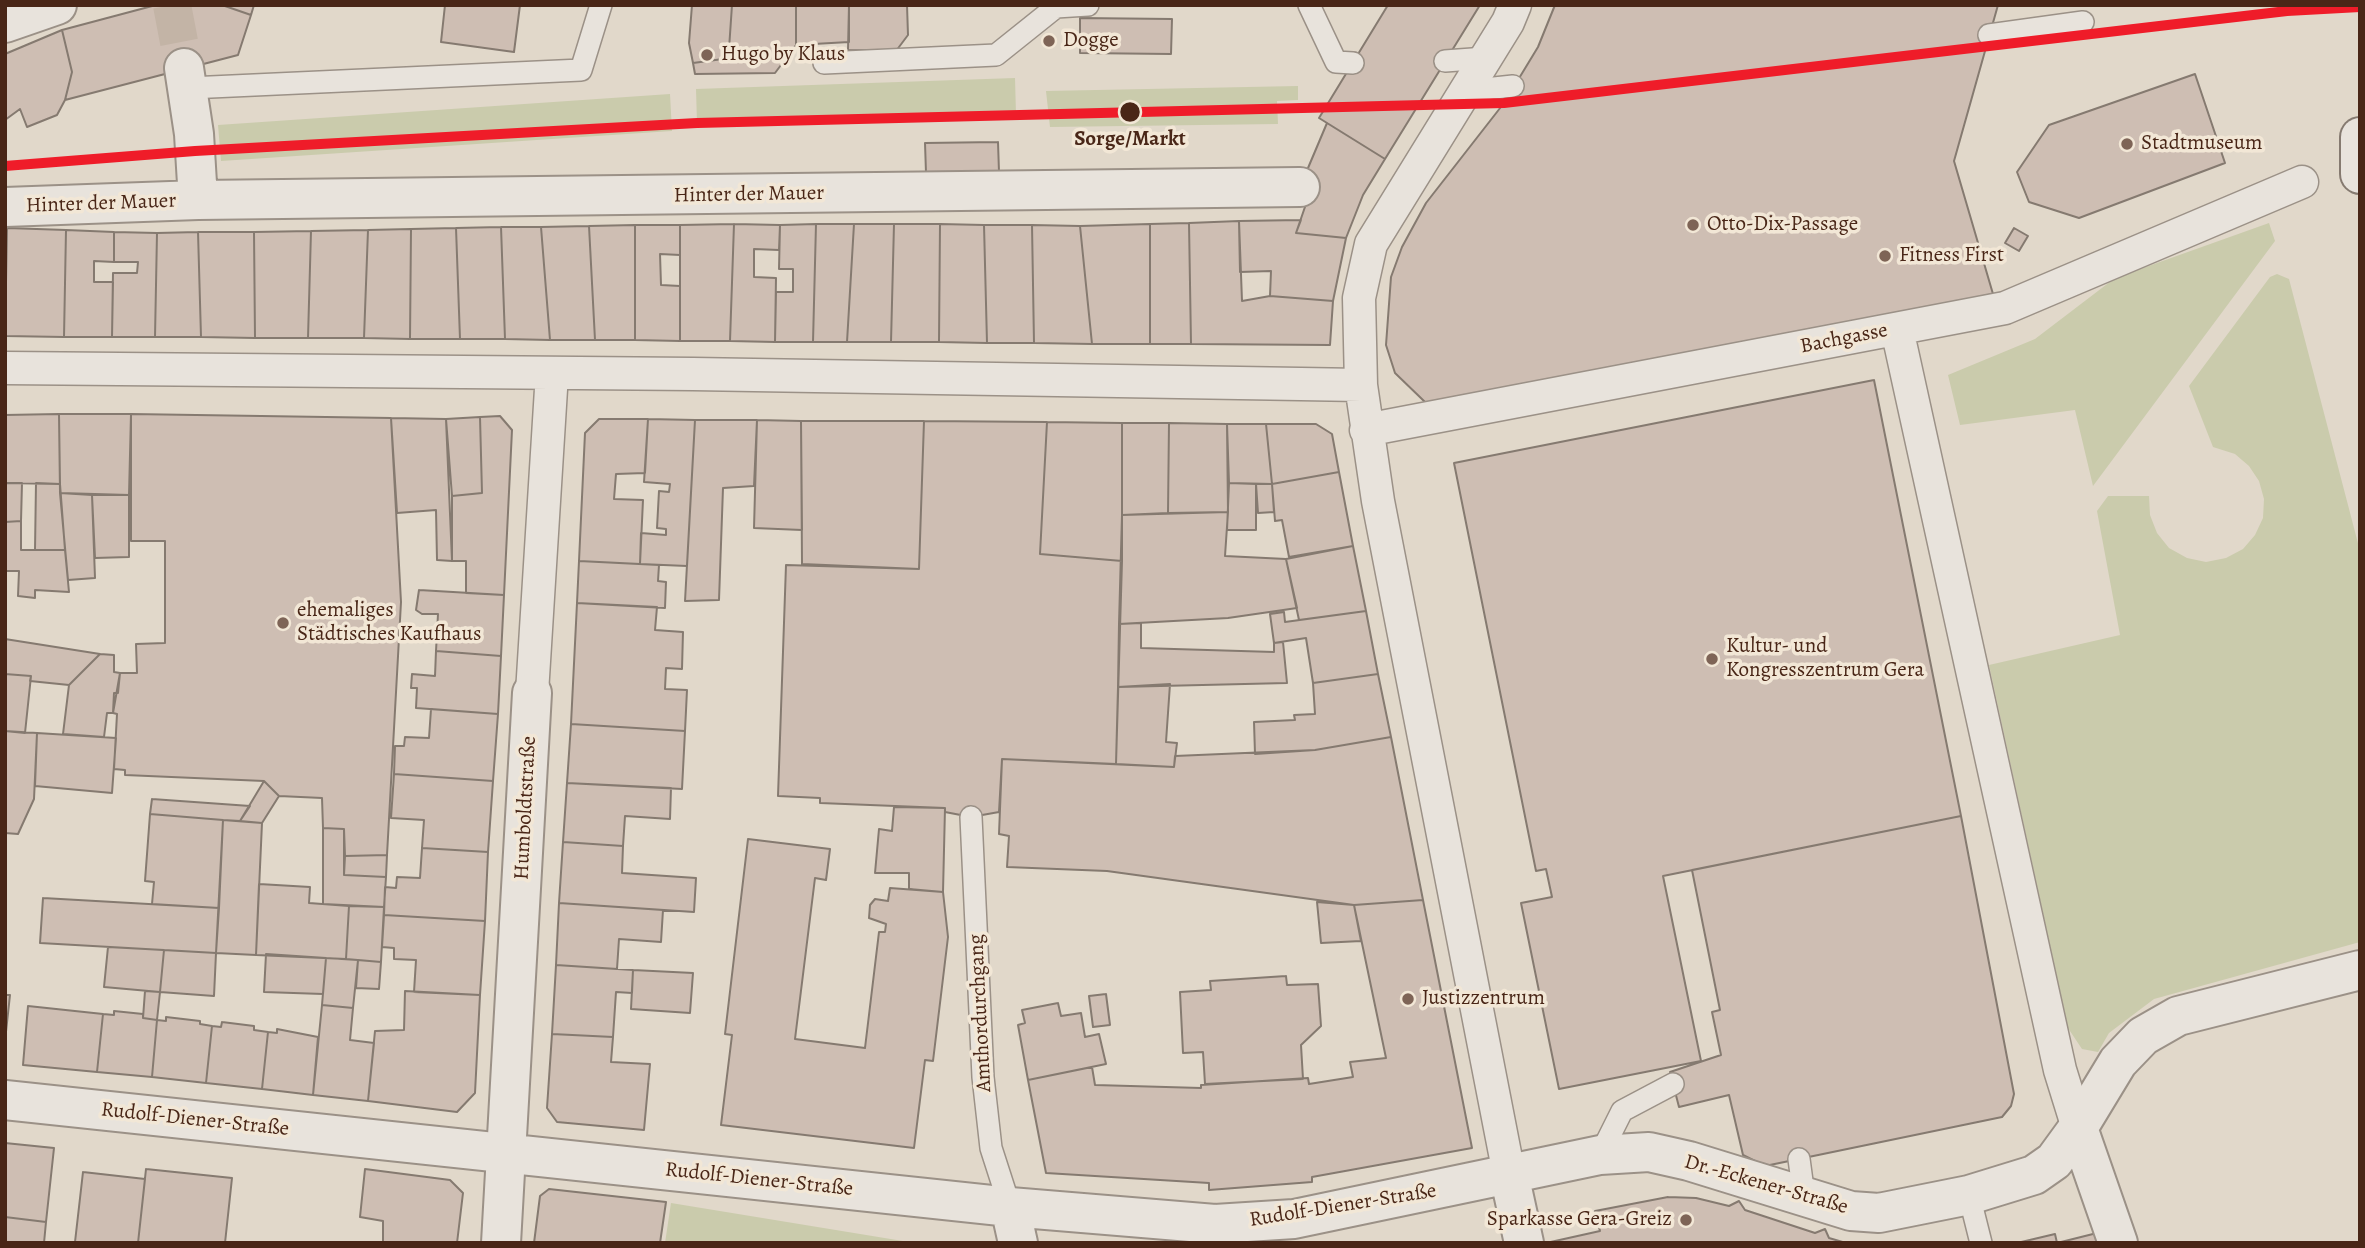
<!DOCTYPE html>
<html>
<head>
<meta charset="utf-8">
<style>
  body { margin:0 }
  #map { position:relative; width:2365px; height:1248px; overflow:hidden; background:#e1d8ca; font-family:Alegreya,serif }
  canvas { display:block }
  .frame { position:absolute; inset:0; border:7px solid #492617; pointer-events:none }
</style>
</head>
<body>
<div id="map">
<canvas width="2365" height="1248"></canvas>
<div class="frame"></div>
</div>
<script>
const context = document.querySelector('canvas').getContext('2d');
context.lineJoin = 'round';
function fill(path, color) { context.fillStyle = color; context.fill(path, 'evenodd'); }
const poly = rows => new Path2D(rows.map(r => 'M' + r).join(''));
function stroke(path, color, width, dash) { context.strokeStyle = color; context.lineWidth = width; context.lineCap = dash ? 'butt' : 'round'; context.setLineDash(dash || []); context.stroke(path); }
function label(font, color, halo, rows, align = 'center') {
  context.font = font + ' Alegreya,serif'; context.lineWidth = 7; context.setLineDash([]); context.textBaseline = 'middle'; context.strokeStyle = halo; context.fillStyle = color; for (const [text, x, y, turn = 0] of rows) {
    context.save(); context.translate(x, y); context.rotate((+turn || 0) * Math.PI / 180); context.textAlign = isNaN(turn) ? turn : align; if (halo) context.strokeText(text, 0, 0); context.fillText(text, 0, 0); context.restore();
  }
}
const green = poly([
  [1015,78,1016,114,697,123,696,89],
  [1298,86,1298,100,1277,101,1278,124,1050,127,1046,91],
  [670,94,672,131,221,161,218,125],
  [2269,223,2275,241,2093,486,2075,410,1960,425,1948,375,2035,339,2115,278],
  [2277,274,2289,279,2360,551,2360,942,2154,999,2109,1033,2098,1052,2082,1049,2068,1028,1989,665,2120,635,2097,511,2108,496,2149,496,2150,515,2157,533,2169,548,2187,558,2206,562,2226,558,2243,549,2255,535,2263,518,2264,499,2259,481,2249,466,2235,454,2213,447,2189,386,2270,277],
  [671,1203,915,1243,665,1243]
]);
const building = poly([
  [156,5,222,5,251,15,238,55,65,100,72,72,62,30,156,5],
  [222,5,254,5,251,15,222,5],
  [445,5,520,5,514,52,441,42,445,5],
  [692,5,732,5,729,49,723,50,723,59,693,63,689,43,692,5],
  [732,5,796,5,796,45,775,73,695,74,693,63,723,59,723,50,729,49,732,5],
  [796,5,849,5,849,42,796,45,796,5],
  [849,5,907,5,908,35,896,51,848,50,849,5],
  [1388,5,1480,5,1385,159,1319,118,1388,5],
  [1555,5,1998,5,1954,161,1993,294,1444,407,1425,402,1395,373,1386,345,1391,277,1402,247,1426,203,1504,103,1538,47,1555,5],
  [1080,18,1172,19,1171,54,1080,53,1080,18],
  [62,30,72,72,65,100,57,115,27,127,20,109,5,120,5,54,62,30],
  [2195,74,2225,163,2079,218,2029,202,2017,172,2049,125,2195,74],
  [1327,123,1385,159,1363,195,1346,238,1296,233,1306,204,1300,187,1327,123],
  [998,142,999,172,926,173,925,143,998,142],
  [1301,220,1296,233,1346,238,1333,301,1270,296,1271,271,1240,272,1239,221,1301,220],
  [1239,221,1242,301,1270,296,1333,301,1330,345,1191,344,1189,223,1239,221],
  [1189,223,1191,344,1150,344,1150,224,1189,223],
  [734,224,780,225,779,250,754,249,754,277,776,278,775,342,730,341,734,224],
  [734,224,730,341,680,341,680,225,734,224],
  [816,224,854,224,847,342,813,342,816,224],
  [816,224,813,342,775,342,776,292,793,292,793,269,779,269,780,225,816,224],
  [854,224,894,224,891,342,847,342,854,224],
  [894,224,940,224,939,342,891,342,894,224],
  [940,224,984,225,987,343,939,342,940,224],
  [1150,224,1150,344,1092,344,1080,226,1150,224],
  [635,225,635,340,595,340,589,226,635,225],
  [635,225,680,225,680,255,660,254,661,285,680,286,680,341,635,340,635,225],
  [984,225,1032,225,1034,343,987,343,984,225],
  [1032,225,1080,226,1092,344,1034,343,1032,225],
  [589,226,595,340,550,340,541,227,589,226],
  [501,227,505,339,460,339,456,228,501,227],
  [501,227,541,227,550,340,505,339,501,227],
  [7,228,66,230,64,337,5,336,7,228],
  [456,228,460,339,410,339,411,229,456,228],
  [2014,228,2028,236,2019,251,2005,243,2014,228],
  [411,229,410,339,364,338,368,230,411,229],
  [66,230,114,232,114,262,94,261,94,282,113,282,112,337,64,337,66,230],
  [368,230,364,338,308,338,311,231,368,230],
  [311,231,308,338,255,338,254,232,311,231],
  [114,232,157,233,155,337,112,337,113,273,137,273,138,262,114,262,114,232],
  [198,232,201,337,155,337,157,233,198,232],
  [198,232,254,232,255,338,201,337,198,232],
  [1874,380,1961,816,1663,876,1701,1061,1559,1089,1521,903,1552,897,1546,869,1536,871,1454,463,1874,380],
  [59,414,60,484,5,483,5,415,59,414],
  [59,414,131,414,129,495,60,493,59,414],
  [131,414,391,418,401,602,387,855,345,856,344,829,323,828,322,798,279,796,264,781,125,775,125,770,114,769,117,714,113,713,120,673,137,673,136,644,165,643,165,541,131,541,131,414],
  [500,416,512,430,504,595,466,593,466,561,452,561,452,496,482,493,480,417,500,416],
  [480,417,482,493,452,496,446,419,480,417],
  [391,418,446,419,452,561,437,560,436,510,397,513,391,418],
  [599,419,648,419,645,473,616,474,614,499,643,500,640,564,579,561,585,433,599,419],
  [648,419,695,420,687,566,640,564,641,533,666,535,666,529,657,528,659,491,669,492,670,484,644,482,648,419],
  [695,420,757,420,754,486,723,488,719,600,685,601,695,420],
  [757,420,801,421,802,530,754,528,757,420],
  [801,421,924,421,919,569,802,564,801,421],
  [924,421,1047,422,1040,554,1122,561,1116,764,1002,759,999,812,971,817,945,812,945,808,820,803,820,798,778,796,786,565,919,569,924,421],
  [1047,422,1122,423,1122,561,1040,554,1047,422],
  [1122,423,1169,423,1168,513,1122,515,1122,423],
  [1169,423,1227,424,1228,512,1168,513,1169,423],
  [1227,424,1266,424,1272,484,1229,483,1227,424],
  [1266,424,1316,424,1332,434,1339,472,1272,484,1266,424],
  [1339,472,1353,546,1289,557,1282,520,1275,521,1272,484,1339,472],
  [5,483,22,483,21,521,5,522,5,483],
  [36,483,60,484,65,550,35,550,36,483],
  [1229,483,1256,484,1256,530,1227,530,1229,483],
  [1256,484,1272,484,1274,512,1258,513,1256,484],
  [60,493,92,495,95,578,68,580,60,493],
  [92,495,129,495,129,557,95,558,92,495],
  [1228,512,1225,556,1286,559,1297,608,1228,618,1119,624,1122,515,1228,512],
  [21,521,21,550,65,550,69,592,35,590,35,598,18,596,19,571,5,571,5,522,21,521],
  [1353,546,1366,611,1299,620,1286,559,1353,546],
  [579,561,659,565,658,581,666,582,665,608,577,603,579,561],
  [419,590,504,595,501,656,436,651,438,614,422,614,416,610,419,590],
  [577,603,657,607,655,630,683,632,682,669,666,668,665,689,687,690,685,731,571,724,577,603],
  [1366,611,1378,674,1313,683,1306,638,1274,643,1270,614,1284,612,1285,622,1366,611],
  [1141,623,1141,648,1274,652,1274,643,1283,642,1287,683,1118,687,1119,624,1141,623],
  [5,639,100,654,69,685,30,681,31,676,5,674,5,639],
  [436,651,501,656,498,714,416,708,417,688,411,688,412,674,435,676,436,651],
  [100,654,114,655,114,672,120,673,118,693,114,693,113,713,107,713,104,737,63,734,69,685,100,654],
  [5,674,31,676,25,733,5,731,5,674],
  [1378,674,1391,737,1315,750,1255,754,1254,722,1295,720,1294,715,1315,714,1313,683,1378,674],
  [1170,684,1166,742,1177,743,1174,767,1116,764,1118,687,1170,684],
  [431,709,498,714,493,781,394,774,395,746,404,746,405,737,429,738,431,709],
  [571,724,685,731,682,789,567,783,571,724],
  [5,731,37,733,34,799,18,834,5,833,5,731],
  [37,733,116,738,112,793,35,786,37,733],
  [1391,737,1423,900,1354,905,1107,871,1007,867,1009,836,999,834,1002,759,1174,767,1175,756,1315,750,1391,737],
  [394,774,493,781,488,852,422,848,424,820,391,818,394,774],
  [264,781,279,796,262,823,240,821,264,781],
  [567,783,671,788,670,819,625,816,623,846,563,842,567,783],
  [152,799,250,806,240,821,223,820,150,814,152,799],
  [894,807,945,808,943,892,909,889,909,873,875,873,879,829,892,831,894,807],
  [150,814,223,820,219,908,152,904,154,882,145,881,150,814],
  [1961,816,2014,1094,2011,1106,2002,1117,1765,1166,1743,1155,1729,1095,1679,1107,1670,1072,1721,1055,1712,1012,1720,1010,1692,870,1961,816],
  [223,820,262,823,256,955,216,953,223,820],
  [323,828,344,829,344,875,386,877,384,907,323,904,323,828],
  [748,839,830,849,826,880,815,878,795,1039,865,1048,879,932,885,932,886,924,869,918,870,905,875,899,888,901,890,888,943,892,948,937,933,1061,925,1060,914,1148,721,1125,732,1035,725,1034,748,839],
  [563,842,623,846,622,873,696,878,694,912,559,903,563,842],
  [422,848,488,852,485,921,384,915,385,887,396,888,397,877,420,878,422,848],
  [387,855,386,877,344,875,345,856,387,855],
  [259,884,310,887,309,903,349,906,346,959,256,955,259,884],
  [43,898,219,908,216,953,40,943,43,898],
  [1423,900,1472,1148,1312,1177,1312,1182,1209,1190,1209,1183,1046,1173,1028,1080,1092,1067,1095,1085,1201,1088,1201,1085,1308,1078,1309,1084,1353,1077,1350,1062,1386,1058,1354,905,1423,900],
  [1317,902,1354,905,1361,941,1321,943,1317,902],
  [559,903,663,910,661,942,619,939,617,969,556,965,559,903],
  [349,906,384,907,381,962,346,959,349,906],
  [384,915,485,921,480,995,414,992,416,960,394,959,394,948,382,947,384,915],
  [108,947,164,950,160,992,104,987,108,947],
  [164,950,216,953,214,996,160,992,164,950],
  [266,954,326,958,323,994,264,992,266,954],
  [326,958,358,960,353,1008,322,1005,326,958],
  [358,960,381,962,379,989,356,988,358,960],
  [556,965,633,970,632,993,616,992,613,1037,552,1034,556,965],
  [633,970,693,973,690,1013,631,1009,633,970],
  [1286,976,1287,985,1318,984,1321,1026,1301,1045,1303,1079,1205,1084,1203,1052,1183,1053,1180,992,1211,990,1210,981,1286,976],
  [145,991,160,992,157,1020,143,1018,145,991],
  [405,991,480,995,475,1093,457,1112,368,1101,375,1031,404,1030,405,991],
  [1106,994,1110,1025,1093,1027,1089,996,1106,994],
  [5,995,10,995,5,1041,5,995],
  [1058,1003,1061,1016,1081,1013,1085,1037,1099,1034,1106,1064,1028,1080,1018,1025,1025,1023,1022,1010,1058,1003],
  [322,1005,353,1008,350,1040,374,1043,368,1101,313,1095,322,1005],
  [28,1006,103,1014,97,1072,23,1065,28,1006],
  [114,1011,143,1014,143,1018,157,1020,152,1077,97,1072,103,1014,114,1015,114,1011],
  [166,1017,200,1021,200,1024,212,1026,206,1083,152,1077,157,1020,166,1021,166,1017],
  [222,1022,254,1026,254,1030,268,1032,262,1089,206,1083,212,1026,221,1027,222,1022],
  [277,1029,318,1037,313,1095,262,1089,268,1032,277,1033,277,1029],
  [552,1034,613,1037,611,1062,650,1064,644,1130,557,1122,547,1108,552,1034],
  [5,1143,54,1148,46,1222,5,1217,5,1143],
  [146,1169,232,1178,225,1243,138,1243,146,1169],
  [365,1169,450,1180,463,1193,457,1243,383,1243,383,1221,360,1217,365,1169],
  [83,1172,145,1179,138,1243,75,1242,83,1172],
  [549,1189,666,1202,660,1243,534,1243,540,1196,549,1189],
  [1668,1197,1696,1198,1729,1206,1739,1201,1745,1210,1815,1233,1825,1229,1829,1238,1846,1243,1546,1243,1600,1231,1595,1211,1668,1197],
  [5,1217,46,1222,44,1243,5,1243,5,1217],
  [2097,1233,2099,1243,2017,1243,2055,1234,2057,1243,2097,1233]
]);
const minorTunnel = poly([
  [172,5,184,68]
]);
const service = poly([
  [1309,5,1336,62,1353,63],
  [1989,35,2083,22],
  [1445,61,1486,58],
  [824,63,996,55,1056,7,1088,5],
  [189,88,581,70,601,5],
  [1466,91,1513,86],
  [971,817,983,1077,991,1148,1010,1207],
  [1600,1155,1622,1111,1673,1084],
  [1799,1159,1804,1196],
  [1969,1195,1981,1243]
]);
const pedestrian = poly([
  [1897,329,2060,1070,2078,1128],
  [5,368,693,374,1361,385],
  [1366,430,2005,308,2302,182],
  [532,693,552,373],
  [1509,1174,1378,501,1361,385,1359,298,1371,244,1508,22,1515,5]
]);
const minor = poly([
  [5,23,57,5],
  [184,68,194,134,198,200],
  [5,207,198,200,1300,187],
  [5,1100,1010,1207,1215,1224,1294,1219,1600,1155,1649,1152,1689,1161,1851,1211,1879,1213,1969,1195,2034,1175,2054,1161,2078,1128,2118,1062,2143,1036,2178,1016,2360,970],
  [2078,1128,2118,1243],
  [1509,1174,1524,1243],
  [1010,1207,1018,1243],
  [501,1243,532,693]
]);
const secondary = poly([
  [2360,137,2360,174]
]);
const tram1 = poly([
  [5,166,195,151,697,123,1504,103,2287,11,2360,7]
]);
const markers = [
  [1049,41,7,"#7e6456"],
  [707,55,7,"#7e6456"],
  [1130,112,11,"#492617"],
  [2127,144,7,"#7e6456"],
  [1693,225,7,"#7e6456"],
  [1885,256,7,"#7e6456"],
  [283,623,7,"#7e6456"],
  [1712,659,7,"#7e6456"],
  [1408,999,7,"#7e6456"],
  [1686,1220,7,"#7e6456"]
];
const poiNames = [
  ["Dogge",1063,41],
  ["Hugo by Klaus",721,55],
  ["Stadtmuseum",2141,144],
  ["Otto-Dix-Passage",1707,225],
  ["Fitness First",1899,256],
  ["ehemaliges",297,611],
  ["Städtisches Kaufhaus",297,635],
  ["Kultur- und",1726,647],
  ["Kongresszentrum Gera",1726,671],
  ["Justizzentrum",1422,999],
  ["Sparkasse Gera-Greiz",1672,1220,"right"]
];
const stopNames = [
  ["Sorge/Markt",1130,140]
];
const streetNames = [
  ["Hinter der Mauer",749,195,-1],
  ["Hinter der Mauer",101,204,-2],
  ["Bachgasse",1844,339,-11],
  ["Humboldtstraße",526,808,-87],
  ["Amthordurchgang",981,1013,-93],
  ["Rudolf-Diener-Straße",195,1120,6],
  ["Rudolf-Diener-Straße",759,1180,6],
  ["Dr.-Eckener-Straße",1766,1185,16],
  ["Rudolf-Diener-Straße",1343,1206,-9]
];
fill(green, '#cacbac');
fill(building, '#cebeb3');
stroke(building, '#857a70', 2);
stroke(minorTunnel, '#c3b4a6', 38, [38, 19]);
stroke(service, '#9b9187', 24);
stroke(pedestrian, '#9b9187', 35);
stroke(minor, '#9b9187', 42);
stroke(secondary, '#857a70', 42);
stroke(service, '#e8e3dc', 21);
stroke(pedestrian, '#e8e3dc', 32);
stroke(minor, '#e8e3dc', 38);
stroke(secondary, '#e8e3dc', 38);
stroke(tram1, '#ef1c29', 10);
for (const [x, y, r, color] of markers) { const dot = new Path2D(); dot.arc(x, y, r, 0, 2 * Math.PI); context.fillStyle = color; context.fill(dot); stroke(dot, '#f2e7d6', 2.5); }
label('21px', '#492617', '#f2e7d6', poiNames, 'left');
label('bold 21px', '#492617', '#f2e7d6', stopNames);
label('21px', '#492617', '#f2e7d6', streetNames);
</script>
</body>
</html>
